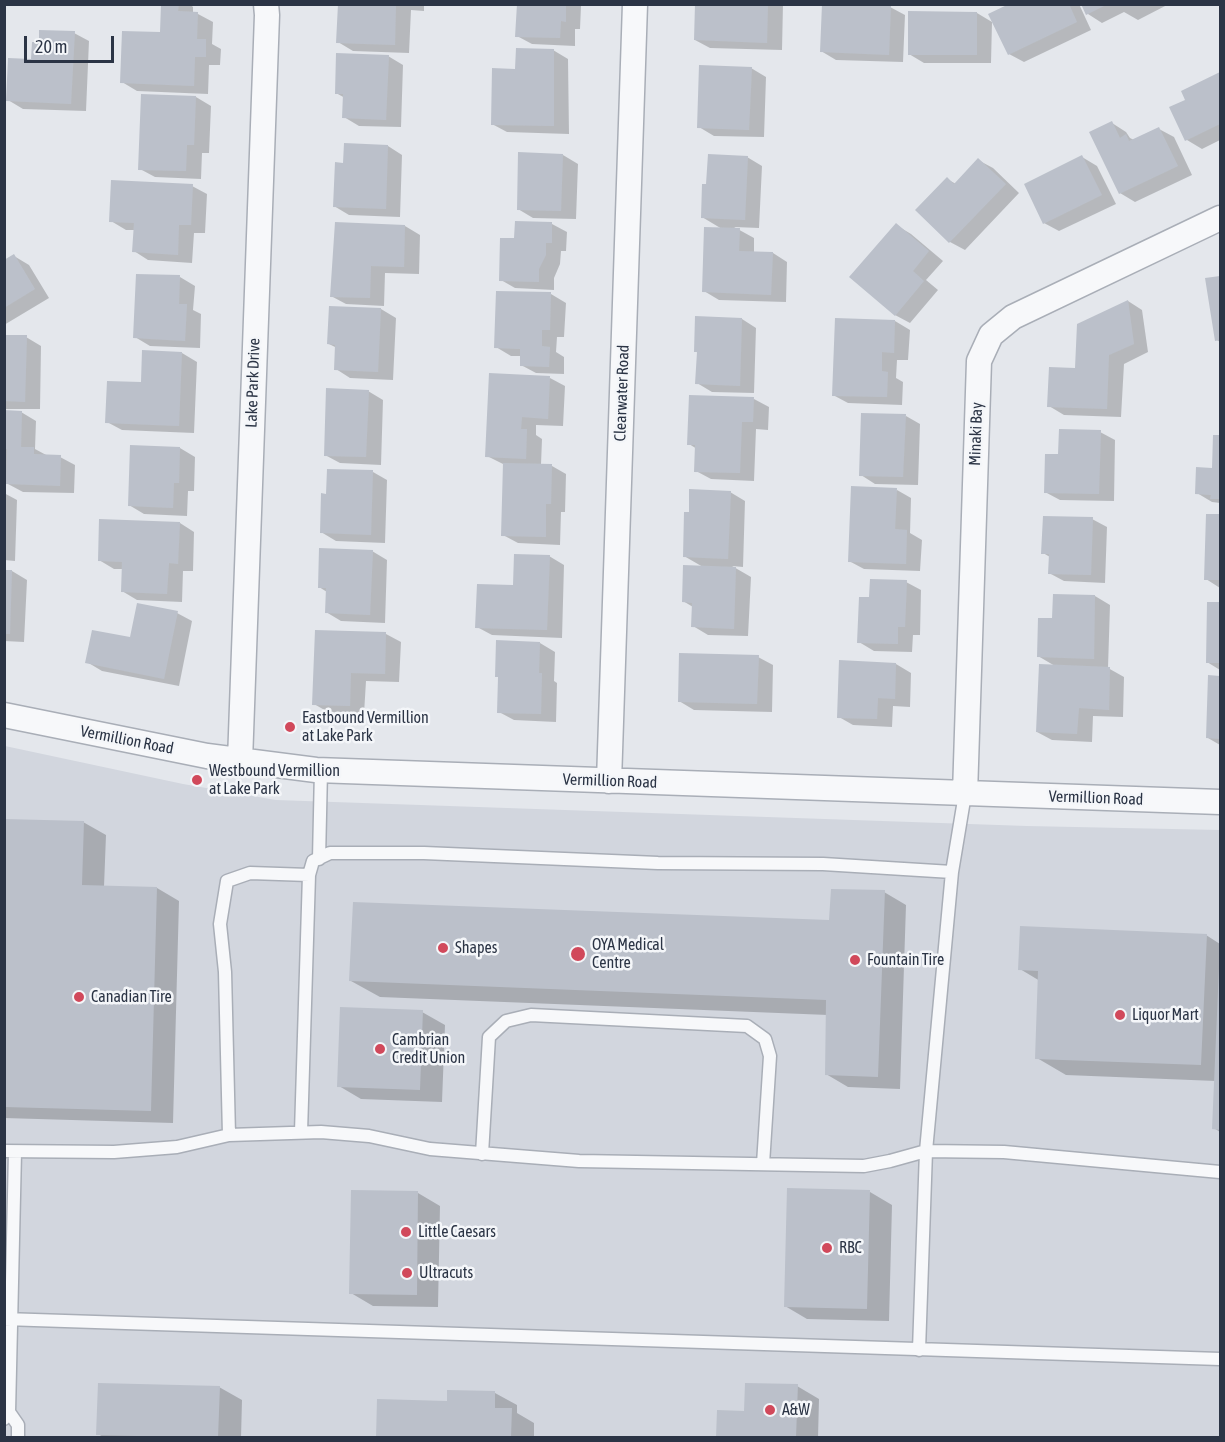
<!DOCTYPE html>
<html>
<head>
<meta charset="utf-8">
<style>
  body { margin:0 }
  #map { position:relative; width:1225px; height:1442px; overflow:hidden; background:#e4e7ec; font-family:"Asap Condensed",sans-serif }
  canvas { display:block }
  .frame { position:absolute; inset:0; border:6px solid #2b3445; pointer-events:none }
  .scale { position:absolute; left:24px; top:36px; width:90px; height:27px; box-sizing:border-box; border:3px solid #2b3445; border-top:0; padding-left:8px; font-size:18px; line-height:21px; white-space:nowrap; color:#2b3445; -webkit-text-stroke:4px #f4f6f9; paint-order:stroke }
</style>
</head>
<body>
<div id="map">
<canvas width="1225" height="1442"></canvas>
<div class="frame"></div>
<div class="scale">20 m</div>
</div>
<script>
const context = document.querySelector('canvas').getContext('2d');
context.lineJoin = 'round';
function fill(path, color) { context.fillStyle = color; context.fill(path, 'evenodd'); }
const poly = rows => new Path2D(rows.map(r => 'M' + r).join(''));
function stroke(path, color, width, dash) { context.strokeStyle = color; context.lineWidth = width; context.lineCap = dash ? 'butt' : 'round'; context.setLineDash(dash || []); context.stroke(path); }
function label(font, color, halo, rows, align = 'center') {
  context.font = font + ' "Asap Condensed",sans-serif'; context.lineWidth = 5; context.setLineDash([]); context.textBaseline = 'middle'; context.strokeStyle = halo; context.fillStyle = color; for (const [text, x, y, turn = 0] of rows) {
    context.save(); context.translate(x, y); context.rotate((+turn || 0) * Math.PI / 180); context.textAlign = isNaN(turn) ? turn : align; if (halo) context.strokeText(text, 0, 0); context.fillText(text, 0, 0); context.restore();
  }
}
const built = poly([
  [5,746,183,784,276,800,1027,826,1220,830,1220,1437,5,1438]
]);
const shadow = poly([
  [162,4,190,4,193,7,193,13,198,14,213,22,212,44,221,49,220,65,209,65,208,94,137,91,122,82,161,34],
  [339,4,424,4,424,11,411,10,409,53,353,51,338,42],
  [518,4,578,4,581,6,580,29,575,29,575,46,532,44,517,36],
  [730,4,783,4,782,50,710,48,695,40],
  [1013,4,1079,4,1091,30,1024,62,1009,54],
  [1083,4,1169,4,1138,20,1124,12,1102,23,1088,14],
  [890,7,905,15,903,62,836,60,821,51],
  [977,13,992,22,991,63,924,63,909,54],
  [74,33,89,41,86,111,23,109,8,100,40,44],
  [553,50,568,59,569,134,507,132,492,124,517,70],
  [388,56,403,65,401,127,359,126,344,117,345,98,336,93],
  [751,68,766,77,764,137,714,136,699,127],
  [1220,74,1220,140,1202,149,1187,140,1171,108,1187,100,1183,92],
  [196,97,211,106,209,153,202,153,201,179,155,177,140,169],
  [1112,123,1126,132,1130,138,1134,140,1159,129,1174,137,1192,175,1135,202,1120,193],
  [388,146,402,155,400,217,349,215,334,206,345,165],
  [563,155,578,164,576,219,533,218,518,209],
  [747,157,762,166,759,228,734,227,754,238,754,253,773,253,787,262,786,302,719,300,704,291,722,229,702,217],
  [1082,157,1097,166,1116,204,1059,231,1044,223],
  [978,160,993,168,1019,193,965,250,950,242,917,210,947,179,956,184],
  [192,186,207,194,205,233,194,233,192,263,148,260,134,251,135,230,126,230,111,221],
  [336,224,405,226,420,235,419,274,385,273,384,306,346,304,331,296],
  [552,224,567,232,566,251,561,251,560,264,554,278,554,290,515,288,501,280,516,240],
  [896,225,911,234,943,261,926,280,938,290,910,323,895,315],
  [14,256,29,265,49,298,4,325,4,262],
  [180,277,195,286,193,310,201,314,200,348,150,346,135,337],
  [1220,277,1220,342,1217,340,1207,280],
  [551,294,566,303,564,337,557,337,556,352,564,357,564,374,536,373,521,365,521,356,511,356,496,347],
  [1128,301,1142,310,1148,352,1124,364,1121,417,1064,415,1049,406],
  [381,309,396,318,393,380,350,378,336,369,337,348,329,344],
  [742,319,756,328,754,393,712,392,697,383,698,353,695,351],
  [895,321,910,330,908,360,897,360,896,378,903,382,902,405,848,403,833,395],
  [4,336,26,337,41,346,40,409,4,409],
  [182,353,197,362,194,433,122,430,107,422],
  [1220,374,1220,419,1219,418],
  [550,378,565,386,563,426,536,425,536,435,542,439,541,465,552,466,566,474,565,512,561,512,560,545,518,543,503,535,505,465,487,456],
  [368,391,383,400,381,465,340,463,325,455],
  [754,399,769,407,768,430,756,429,754,481,711,479,696,471,697,449,689,444],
  [4,412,21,412,36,421,35,449,48,456,60,457,75,465,74,493,23,492,8,484,8,482,4,482],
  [906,416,920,424,918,485,875,484,861,475],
  [1100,432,1115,440,1114,501,1060,500,1045,492],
  [1214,436,1220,437,1220,503,1212,502,1197,493,1213,469],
  [180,448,195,457,194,491,188,491,187,516,144,514,129,505],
  [373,472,387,480,385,543,336,541,321,532,328,495],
  [897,490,911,498,910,533,922,540,920,571,864,569,849,561],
  [730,492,745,501,743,567,732,566,751,577,748,636,708,635,693,626,693,607,683,601,703,567,684,556],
  [4,493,17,500,15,561,4,560],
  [1208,515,1220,516,1220,588,1206,579],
  [1092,519,1107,527,1105,583,1064,581,1049,573,1050,557,1043,553],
  [180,523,194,532,193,571,183,571,182,602,137,600,122,591,123,569,114,569,99,560],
  [372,551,387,560,385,623,341,621,326,612,327,592,319,587],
  [549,556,564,565,562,638,492,635,477,627,514,586],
  [4,571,12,571,27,580,24,642,4,641],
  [906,582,921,590,920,635,913,635,912,652,874,651,859,642,871,598],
  [1055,595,1095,596,1110,605,1108,668,1124,677,1123,717,1093,716,1092,742,1052,740,1037,732,1055,666,1038,656,1054,620],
  [1209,603,1220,604,1220,670,1207,662],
  [177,613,192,621,179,686,102,671,87,662],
  [316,631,386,634,401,642,399,682,366,681,364,714,328,712,314,704],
  [540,643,555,652,554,681,557,683,556,722,514,720,499,712,500,678,496,676],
  [758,657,773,665,772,712,694,710,679,701],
  [896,664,911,673,910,707,893,706,892,727,853,725,839,717],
  [1210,677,1220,677,1220,745,1208,738],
  [4,820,83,822,106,835,104,887,157,888,179,901,173,1123,4,1118],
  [884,892,906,905,900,1089,848,1087,826,1074,828,1015,380,997,351,981,829,922],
  [1206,935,1220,944,1220,1132,1214,1128,1216,1081,1066,1075,1037,1058,1040,981,1020,969],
  [422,1012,445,1025,442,1102,361,1099,339,1086],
  [870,1192,892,1205,889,1321,807,1319,785,1306],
  [418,1193,440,1206,438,1307,373,1306,351,1293],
  [797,1386,819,1399,818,1438,718,1438,745,1412],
  [219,1387,242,1400,241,1438,105,1438,98,1434],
  [495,1393,517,1405,517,1413,534,1423,534,1438,377,1438,448,1403]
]);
const building = poly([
  [161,4,179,4,178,11,198,12,197,39,206,39,206,57,195,57,194,86,120,83,122,31,160,32],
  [338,4,396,4,395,45,336,43],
  [517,4,566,4,566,22,561,21,560,38,515,37],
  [695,4,768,4,767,43,694,40],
  [822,4,891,5,889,55,820,52],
  [1009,4,1069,4,1077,22,1008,55,988,14],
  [1081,4,1108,4,1086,15],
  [908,11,977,12,977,55,908,55],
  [39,30,75,31,71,104,6,101,8,58,31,59,32,42,39,42],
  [516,48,554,49,554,126,491,125,492,68,515,69],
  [336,53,389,55,386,120,342,118,343,94,335,94],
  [699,65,752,67,749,130,697,128],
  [1220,72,1220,124,1185,141,1169,107,1185,100,1181,91],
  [141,94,196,96,194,145,187,145,186,171,138,170],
  [1112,121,1120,138,1126,134,1129,141,1159,127,1178,166,1119,194,1089,132],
  [344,143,388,145,386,209,333,207,335,162,343,163],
  [518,152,563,154,561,211,517,210],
  [708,154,748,156,745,220,701,218,702,184,706,184],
  [1082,155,1102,195,1043,224,1024,184],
  [978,158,1006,184,949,243,915,210,947,177,954,184],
  [111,180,193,184,191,225,179,225,178,255,132,252,134,223,109,222],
  [515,221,552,222,552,243,546,243,546,255,539,269,539,282,499,281,500,238,514,238],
  [335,222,405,225,404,267,371,266,370,298,330,297],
  [896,223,929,251,913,271,924,281,895,316,849,277],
  [704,227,740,228,739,251,773,252,771,295,702,292],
  [14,254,35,289,4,308,4,260],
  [136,274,180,275,179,304,187,304,185,341,133,338],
  [1220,276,1220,340,1215,341,1205,278],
  [496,291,551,292,550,330,542,330,542,346,550,347,549,367,520,366,520,349,494,348],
  [1128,300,1134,344,1109,355,1107,409,1047,407,1049,367,1075,368,1077,324],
  [329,306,381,308,378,372,334,370,335,345,327,344],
  [695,316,742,318,740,386,695,384,697,352,694,352],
  [835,318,895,320,894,353,882,352,882,371,888,372,887,397,832,396],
  [4,335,27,335,25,402,4,401],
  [142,350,182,352,179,426,105,423,107,381,141,382],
  [489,373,550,376,548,419,522,417,521,429,527,429,526,459,485,457],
  [326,388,369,390,366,457,324,456],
  [689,395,754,397,753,422,742,422,740,473,694,472,695,445,687,445],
  [4,410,22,411,21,447,34,447,34,454,61,455,60,486,6,484,7,449,4,449],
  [861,413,906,414,903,477,859,476],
  [1059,429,1101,430,1099,494,1044,493,1045,454,1058,454],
  [1213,435,1220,435,1220,499,1210,499,1211,495,1195,494,1196,467,1212,468],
  [130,445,180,447,179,483,174,483,173,508,128,506],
  [503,463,552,464,551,504,546,504,546,537,501,536],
  [327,469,373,470,371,535,320,533,321,493,326,494],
  [851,486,897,488,895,529,907,530,906,564,848,562],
  [689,489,731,491,728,559,683,557,684,512,689,512],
  [1206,514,1220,514,1220,580,1204,580],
  [1043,516,1093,517,1091,575,1048,574,1049,554,1041,554],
  [99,519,180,522,178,564,169,563,167,594,121,592,122,562,98,561],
  [319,548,373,550,370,615,325,613,326,588,318,588],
  [514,554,550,555,547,630,475,628,477,584,513,585],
  [683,565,736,567,734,629,691,627,692,603,682,602],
  [4,570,12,570,10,634,4,634],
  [870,579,907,580,905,627,898,627,898,644,857,643,859,597,869,597],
  [1053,594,1095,595,1094,659,1037,657,1038,618,1052,618],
  [1207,602,1220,602,1220,663,1206,663],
  [137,603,178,611,164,679,85,663,92,630,130,637],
  [315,630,386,632,385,674,351,673,350,706,312,705],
  [496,640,540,642,539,673,542,673,541,714,497,713,498,677,495,677],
  [679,653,759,655,757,704,678,702],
  [839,660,896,663,895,699,878,698,877,719,837,718],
  [1039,664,1110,667,1109,710,1079,708,1077,734,1036,732],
  [1208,675,1220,676,1220,739,1206,738],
  [4,819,84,821,82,885,157,887,151,1111,4,1107],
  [831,889,885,890,878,1077,825,1075,826,1000,349,981,353,902,829,920],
  [1020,926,1207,934,1201,1065,1035,1059,1038,971,1018,970],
  [1219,968,1220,968,1220,1130,1212,1129],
  [340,1007,423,1010,420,1090,337,1087],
  [787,1188,870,1190,867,1309,784,1307],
  [351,1190,418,1191,417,1295,349,1294],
  [98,1383,220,1386,218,1438,96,1435],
  [745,1383,798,1384,796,1438,716,1438,717,1410,744,1411],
  [447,1390,495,1391,495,1408,512,1408,511,1438,376,1438,377,1399,447,1401]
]);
const lane = poly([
  [319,859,321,770],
  [301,1132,309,875,313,861,330,853,424,853,658,863,823,864,952,872],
  [229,1135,225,972,220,924,227,881,250,873,309,875],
  [4,1151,114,1152,177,1147,229,1135,321,1132,369,1136,430,1149,579,1161,864,1166,890,1161,926,1151,952,872,965,794],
  [482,1154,489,1037,506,1021,531,1015,747,1026,765,1039,770,1056,763,1164],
  [4,1319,1220,1359],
  [919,1350,926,1151,1004,1152,1220,1172],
  [9,1412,18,1425,18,1438],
  [4,1419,9,1412,15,1152]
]);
const street = poly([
  [4,715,207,756,316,770,1220,802],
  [240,761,267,15,266,4],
  [609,781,635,4],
  [965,794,979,361,991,335,1013,317,1220,218]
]);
const markers = [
  [290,727,6,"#d1495b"],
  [197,780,6,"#d1495b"],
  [443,948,6,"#d1495b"],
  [578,954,8,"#d1495b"],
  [855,960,6,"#d1495b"],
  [79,997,6,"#d1495b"],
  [1120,1015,6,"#d1495b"],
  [380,1049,6,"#d1495b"],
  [406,1232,6,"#d1495b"],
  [827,1248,6,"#d1495b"],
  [407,1273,6,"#d1495b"],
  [770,1410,6,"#d1495b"]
];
const streetNames = [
  ["Lake Park Drive",253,383,-88],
  ["Clearwater Road",622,393,-88],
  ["Minaki Bay",976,434,-88],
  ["Vermillion Road",127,740,11],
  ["Vermillion Road",610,781,2],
  ["Vermillion Road",1096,798,2]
];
const poiNames = [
  ["Eastbound Vermillion",302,718],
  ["at Lake Park",302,736],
  ["Westbound Vermillion",209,771],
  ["at Lake Park",209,789],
  ["OYA Medical",592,945],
  ["Centre",592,963],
  ["Shapes",455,948],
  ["Fountain Tire",867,960],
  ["Canadian Tire",91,997],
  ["Liquor Mart",1132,1015],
  ["Cambrian",392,1040],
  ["Credit Union",392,1058],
  ["Little Caesars",418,1232],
  ["RBC",839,1248],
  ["Ultracuts",419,1273],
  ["A&W",782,1410]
];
fill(built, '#d2d6de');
fill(shadow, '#0003');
fill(building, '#bbc0ca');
stroke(lane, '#a9aeb7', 15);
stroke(street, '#a9aeb7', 27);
stroke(lane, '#f7f8fa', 12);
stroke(street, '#f7f8fa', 24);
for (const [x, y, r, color] of markers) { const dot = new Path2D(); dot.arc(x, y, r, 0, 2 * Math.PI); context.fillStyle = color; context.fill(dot); stroke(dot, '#f4f6f9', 2); }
label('16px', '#2b3445', '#f4f6f9', streetNames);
label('16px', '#2b3445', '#f4f6f9', poiNames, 'left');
</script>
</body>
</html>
